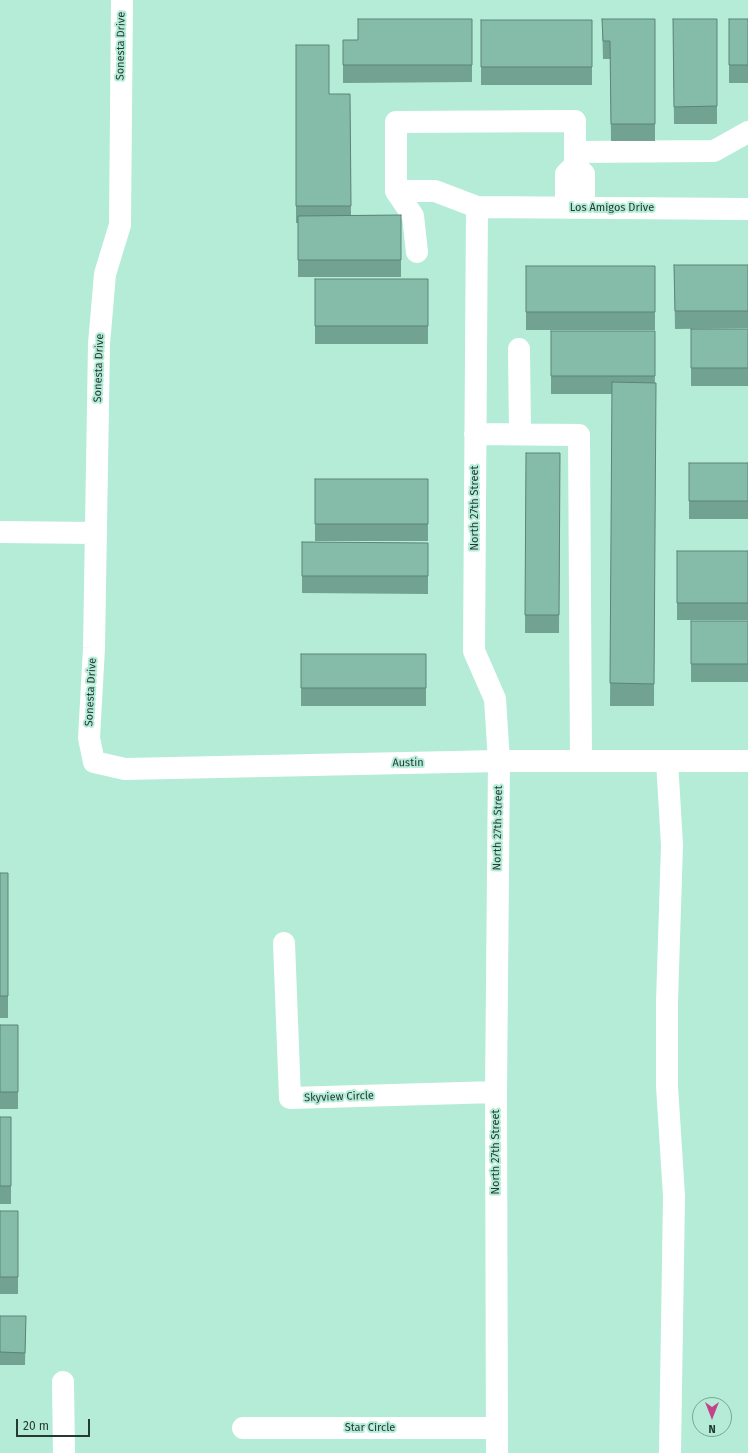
<!DOCTYPE html>
<html>
<head>
<meta charset="utf-8">
<style>
  body { margin:0 }
  #map { position:relative; width:748px; height:1453px; overflow:hidden; background:#b4ecd8; font-family:"Fira Sans",sans-serif }
  canvas { display:block }
  .north { position:absolute; left:692px; top:1397px; width:40px; height:40px; box-sizing:border-box; background:#b4ecd8; border:1px solid #7aa596; border-radius:50%; rotate:180deg; font-size:11px; font-weight:700; line-height:16px; text-align:center; color:#243b33 }
  .north::after { content:''; display:block; margin:auto; width:14px; height:18px; background:#c6438a; clip-path:polygon(50% 0,100% 100%,50% 72%,0 100%) }
  .scale { position:absolute; left:16px; top:1419px; width:74px; height:18px; box-sizing:border-box; border:2px solid #243b33; border-top:0; padding-left:5px; font-size:12px; line-height:14px; white-space:nowrap; color:#243b33; -webkit-text-stroke:3px #b4ecd8; paint-order:stroke }
</style>
</head>
<body>
<div id="map">
<canvas width="748" height="1453"></canvas>
<div class="north">N</div>
<div class="scale">20 m</div>
</div>
<script>
const context = document.querySelector('canvas').getContext('2d');
context.lineJoin = 'round';
const poly = rows => new Path2D(rows.map(r => 'M' + r).join(''));
function stroke(path, color, width, dash) { context.strokeStyle = color; context.lineWidth = width; context.lineCap = dash ? 'butt' : 'round'; context.setLineDash(dash || []); context.stroke(path); }
function fill(path, color) { context.fillStyle = color; context.fill(path, 'evenodd'); }
function label(font, color, halo, rows, align = 'center') {
  context.font = font + ' "Fira Sans",sans-serif'; context.lineWidth = 4; context.setLineDash([]); context.textBaseline = 'middle'; context.strokeStyle = halo; context.fillStyle = color; for (const [text, x, y, turn = 0] of rows) {
    context.save(); context.translate(x, y); context.rotate((+turn || 0) * Math.PI / 180); context.textAlign = isNaN(turn) ? turn : align; if (halo) context.strokeText(text, 0, 0); context.fillText(text, 0, 0); context.restore();
  }
}
const minor = poly([
  [122,0,120,225,105,274,99,344,94,648,89,738,94,762,125,769,499,761,748,761],
  [748,132,714,151,575,152,575,121,396,122,396,191,435,191,477,207,748,209],
  [575,165,584,174,584,207],
  [396,191,413,216,417,252],
  [477,207,474,651,495,699,499,761,496,1092,497,1453],
  [566,207,566,174,575,165,575,152],
  [519,349,520,434],
  [475,434,579,435,581,761],
  [0,532,96,533],
  [667,761,672,845,667,1002,667,1086,674,1196,670,1453],
  [284,943,290,1098,496,1092],
  [63,1382,64,1453],
  [243,1428,496,1428]
]);
const wall = poly([
  [472,19,472,82,343,83,343,40,358,40],
  [602,19,655,19,655,141,611,141,610,59,603,59],
  [673,19,717,19,717,124,674,124],
  [729,19,748,19,748,83,729,83],
  [481,20,592,20,592,85,481,85],
  [296,45,329,94,350,94,351,215,401,215,401,277,298,277,298,223,296,223],
  [674,265,748,265,748,328,675,329],
  [526,266,655,266,655,330,526,330],
  [315,279,428,279,428,344,315,344],
  [691,329,748,329,748,386,691,386],
  [551,331,655,331,654,706,610,706,612,394,551,394],
  [526,453,560,453,559,633,525,633],
  [689,463,748,463,748,519,689,519],
  [315,479,428,479,428,541,315,541],
  [302,542,428,543,428,594,302,593],
  [677,551,748,551,748,620,677,620],
  [691,621,748,621,748,682,691,682],
  [301,654,426,654,426,706,301,706],
  [0,873,8,873,8,1018,0,1018],
  [0,1025,18,1025,18,1109,0,1109],
  [0,1117,11,1117,11,1204,0,1204],
  [0,1211,18,1211,18,1294,0,1294],
  [0,1316,26,1316,25,1365,0,1365]
]);
const building = poly([
  [358,19,472,19,472,65,343,65,343,40,358,40,358,19],
  [602,19,655,19,655,124,611,124,610,41,603,41,602,19],
  [673,19,717,19,717,106,674,107,673,19],
  [729,19,748,19,748,65,729,65,729,19],
  [481,20,592,20,592,67,481,67,481,20],
  [296,45,329,45,329,94,350,94,351,206,296,206,296,45],
  [401,215,401,260,298,260,298,216,401,215],
  [674,265,748,265,748,311,675,311,674,265],
  [526,266,655,266,655,312,526,312,526,266],
  [315,279,428,279,428,326,315,326,315,279],
  [691,329,748,329,748,368,691,368,691,329],
  [551,331,655,331,655,376,551,376,551,331],
  [612,382,656,383,654,684,610,683,612,382],
  [526,453,560,453,559,615,525,615,526,453],
  [689,463,748,463,748,501,689,501,689,463],
  [315,479,428,479,428,524,315,524,315,479],
  [302,542,428,543,428,576,302,576,302,542],
  [677,551,748,551,748,603,677,603,677,551],
  [691,621,748,621,748,664,691,664,691,621],
  [301,654,426,654,426,688,301,688,301,654],
  [0,873,8,873,8,996,0,996,0,873],
  [0,1025,18,1025,18,1092,0,1092,0,1025],
  [0,1117,11,1117,11,1186,0,1186,0,1117],
  [0,1211,18,1211,18,1277,0,1277,0,1211],
  [0,1316,26,1316,25,1353,0,1352,0,1316]
]);
const streetNames = [
  ["Sonesta Drive",121,46,-89],
  ["Los Amigos Drive",612,208],
  ["Sonesta Drive",99,368,-88],
  ["North 27th Street",475,508,-90],
  ["Sonesta Drive",91,692,-87],
  ["Austin",408,763,-1],
  ["North 27th Street",498,828,-89],
  ["Skyview Circle",339,1097,-2],
  ["North 27th Street",496,1152,-90],
  ["Star Circle",370,1428]
];
stroke(minor, '#fff', 22);
fill(wall, '#72a291');
fill(building, '#85bca9');
stroke(building, '#5d8476', 1);
label('11px', '#243b33', '#b4ecd8', streetNames);
</script>
</body>
</html>
